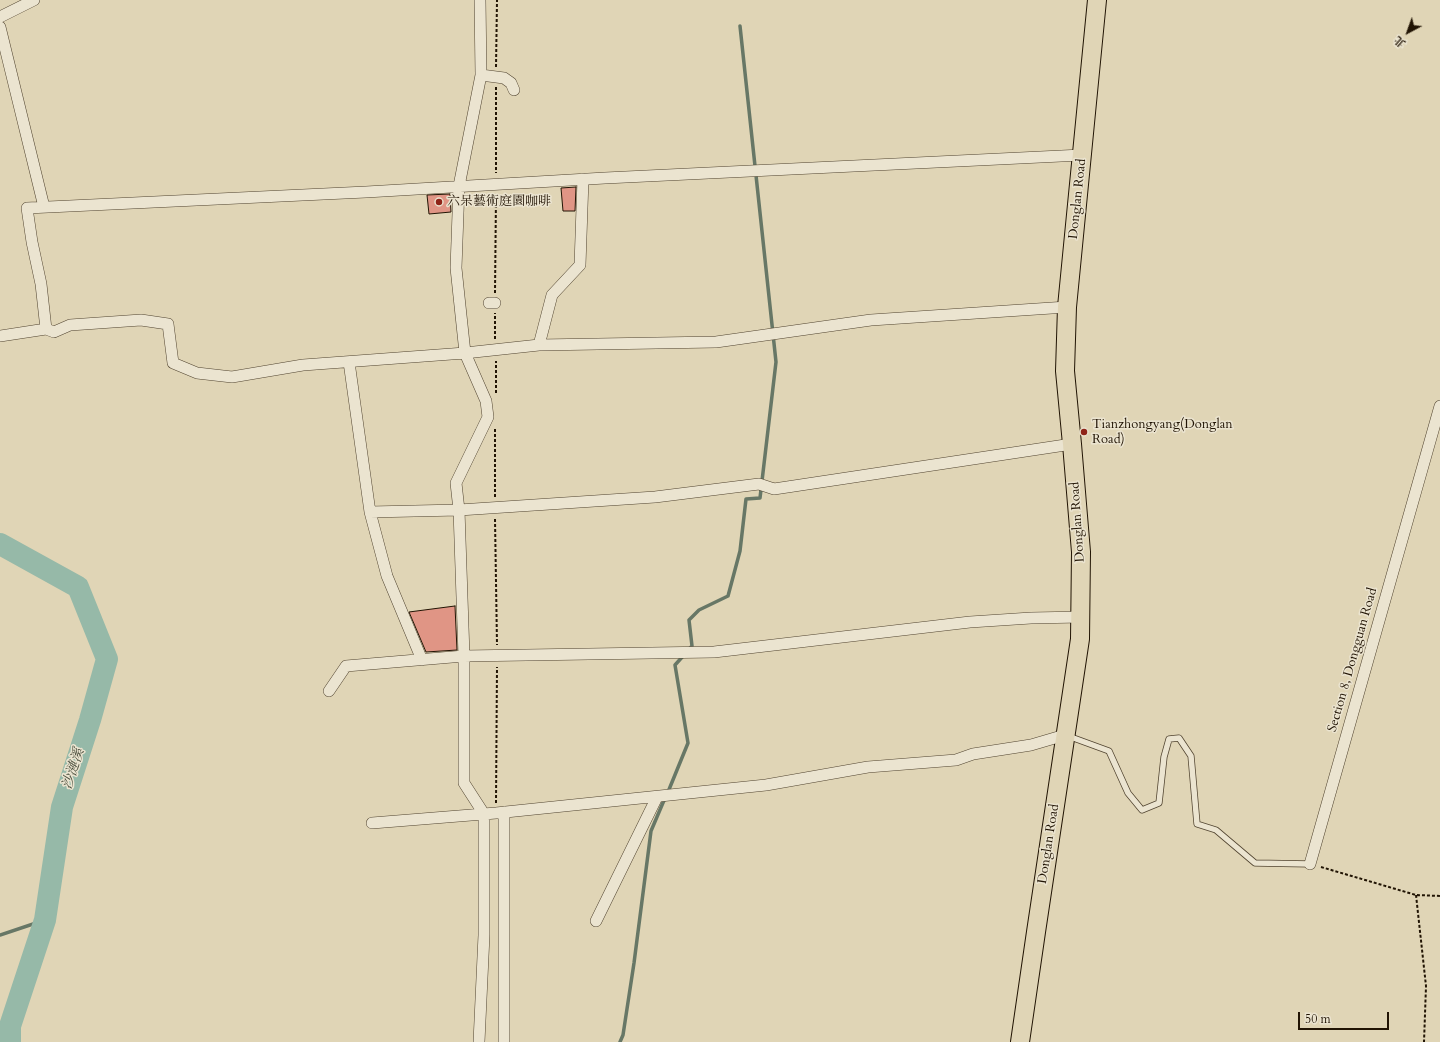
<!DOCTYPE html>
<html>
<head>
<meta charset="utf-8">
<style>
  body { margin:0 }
  #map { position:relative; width:1440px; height:1042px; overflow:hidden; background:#e0d5b6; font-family:Cardo,"Noto Serif TC",serif }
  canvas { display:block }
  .north { position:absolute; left:1388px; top:12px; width:40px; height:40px; -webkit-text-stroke:3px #ebe4d0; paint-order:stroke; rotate:221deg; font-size:11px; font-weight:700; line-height:16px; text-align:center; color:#211404 }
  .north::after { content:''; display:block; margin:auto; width:14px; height:18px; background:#211404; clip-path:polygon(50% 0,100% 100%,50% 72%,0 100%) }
  .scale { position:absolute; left:1298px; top:1012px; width:91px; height:18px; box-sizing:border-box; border:2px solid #211404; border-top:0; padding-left:5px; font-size:12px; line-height:14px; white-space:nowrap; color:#211404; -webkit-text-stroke:3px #ebe4d0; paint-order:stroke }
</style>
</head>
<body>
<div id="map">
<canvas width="1440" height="1042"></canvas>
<div class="north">北</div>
<div class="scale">50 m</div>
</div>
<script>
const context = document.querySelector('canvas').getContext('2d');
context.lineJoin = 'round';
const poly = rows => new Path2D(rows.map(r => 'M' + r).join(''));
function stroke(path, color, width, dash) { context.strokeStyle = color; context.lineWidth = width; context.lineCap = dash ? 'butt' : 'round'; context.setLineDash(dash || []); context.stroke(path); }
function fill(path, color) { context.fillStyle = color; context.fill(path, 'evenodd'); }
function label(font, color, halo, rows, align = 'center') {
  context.font = font + ' Cardo,"Noto Serif TC",serif'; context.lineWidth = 3; context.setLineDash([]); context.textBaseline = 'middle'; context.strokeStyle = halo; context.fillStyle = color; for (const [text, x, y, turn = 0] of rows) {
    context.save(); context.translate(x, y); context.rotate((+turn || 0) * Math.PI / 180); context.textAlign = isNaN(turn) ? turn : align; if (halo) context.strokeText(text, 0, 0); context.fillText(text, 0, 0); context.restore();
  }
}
const stream = poly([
  [688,650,692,646,689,620,699,610,728,596,740,551,746,499,760,498,776,362,740,26],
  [668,792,688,743,675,665,684,655],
  [0,935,45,920],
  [620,1042,623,1035,634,963,651,831,665,798]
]);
const river = poly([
  [0,544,78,587,107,659,90,720,62,807,45,920,10,1026,10,1042]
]);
const building = poly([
  [576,187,575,211,563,211,561,188,576,187],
  [450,194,451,212,429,214,427,195,450,194],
  [455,606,457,650,426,652,409,612,455,606]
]);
const path = poly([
  [496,67,497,0],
  [496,87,496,173],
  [495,293,496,195],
  [495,339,495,313],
  [496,393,496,361],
  [495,497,495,429],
  [495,519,497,645],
  [496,803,497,667],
  [1321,867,1416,895,1440,896],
  [1416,895,1426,986,1424,1042]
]);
const lane = poly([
  [1068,736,1109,751,1128,793,1142,810,1159,803,1164,757,1169,739,1179,738,1191,756,1197,824,1216,830,1255,863,1310,864]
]);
const street = poly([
  [0,17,34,0],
  [0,27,44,207],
  [481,75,504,78,511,83,514,90],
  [489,303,495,303],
  [46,329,41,284,32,242,27,208,366,192,605,178,1082,155],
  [0,336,46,329,54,332,70,325,141,320,168,324,173,363,197,373,232,377,303,365,465,353,539,345,716,342,871,320,1067,307],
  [539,345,552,295,580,265,583,179],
  [349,362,370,512,387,576,422,660],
  [370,512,459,510,655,497,759,484,774,489,1072,444],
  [329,691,346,666,464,656,714,652,970,622,1031,618,1081,617],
  [372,823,496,813,766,785,868,767,956,760,973,754,1031,745,1065,735],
  [1310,864,1440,406],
  [596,921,657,797],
  [479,1042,484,935,484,814,464,783,464,656,459,510,456,483,488,417,486,401,465,353,456,268,459,186,481,75,480,0],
  [504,1042,504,812]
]);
const primary = poly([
  [1020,1042,1036,932,1080,639,1081,552,1072,444,1065,371,1067,307,1097,0]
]);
const markers = [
  [439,202,4,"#8f2418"],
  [1084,432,4,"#8f2418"]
];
const streetNames = [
  ["Donglan Road",1078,199,-84],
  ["Donglan Road",1078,522,-94],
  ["Section 8, Dongguan Road",1353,660,-74],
  ["Donglan Road",1049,844,-81]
];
const poiNames = [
  ["六呆藝術庭園咖啡",447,202],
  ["Tianzhongyang(Donglan",1092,425],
  ["Road)",1092,440]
];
const waterNames = [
  ["沙漣溪",74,769,-72]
];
stroke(stream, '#677766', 3.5);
stroke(river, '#96b9a8', 22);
fill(building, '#e09585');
stroke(building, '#211404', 1);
stroke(lane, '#514430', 7);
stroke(street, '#514430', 12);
stroke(primary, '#211404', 20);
stroke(path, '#211404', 2, [3, 2]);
stroke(lane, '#ebe4d0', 5.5);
stroke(street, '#ebe4d0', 11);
stroke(primary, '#e0d5b6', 18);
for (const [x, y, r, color] of markers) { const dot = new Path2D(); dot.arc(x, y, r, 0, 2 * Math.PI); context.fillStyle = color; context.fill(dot); stroke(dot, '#ebe4d0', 1.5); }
label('13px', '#211404', '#ebe4d0', streetNames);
label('13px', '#211404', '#ebe4d0', poiNames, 'left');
label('italic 14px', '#4a4e3d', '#ebe4d0', waterNames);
</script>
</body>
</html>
